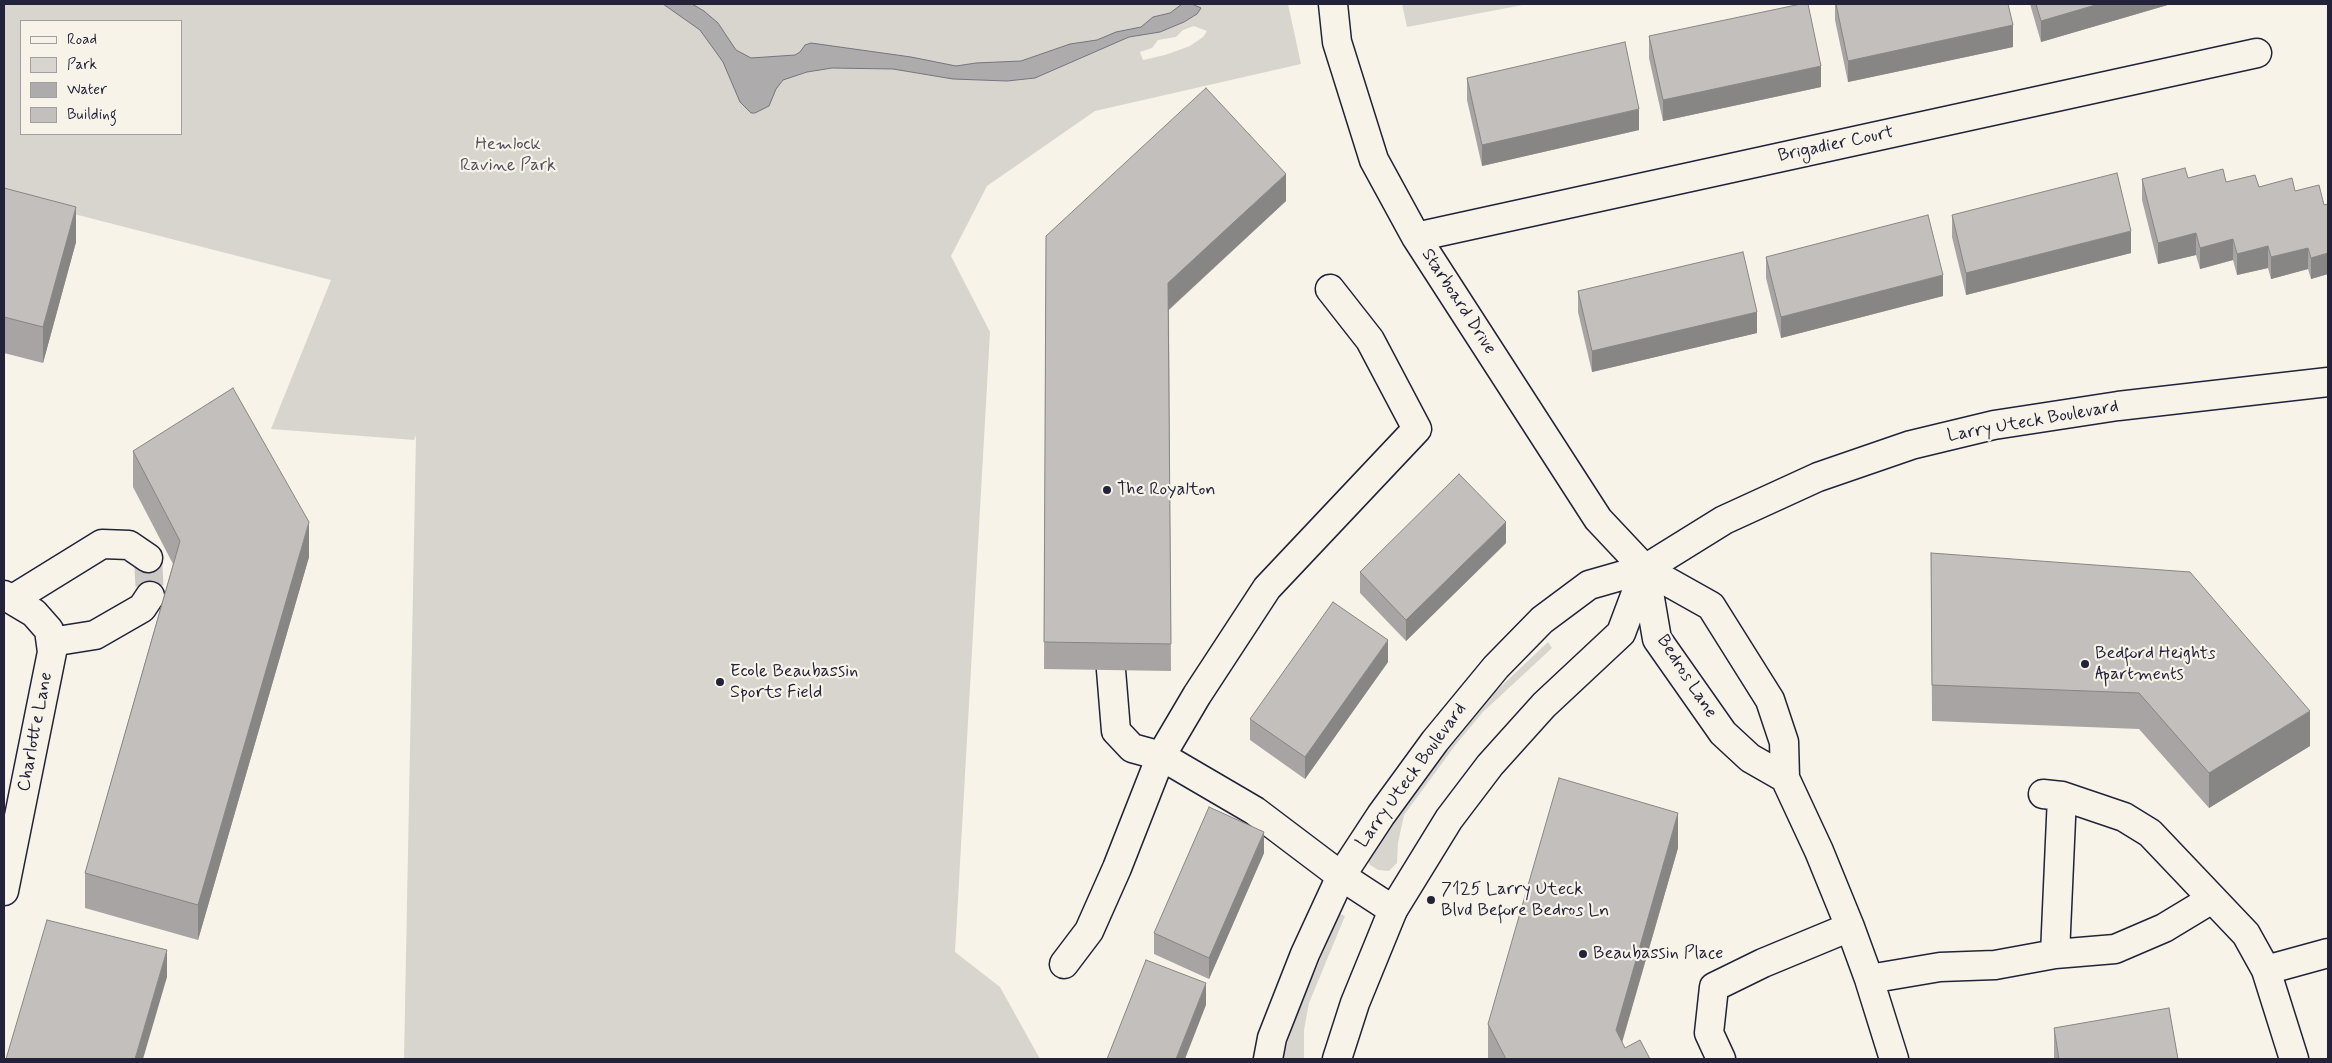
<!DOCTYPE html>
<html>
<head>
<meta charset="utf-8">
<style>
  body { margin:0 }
  #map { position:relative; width:2332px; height:1063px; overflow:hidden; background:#f7f3e8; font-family:Mynerve,sans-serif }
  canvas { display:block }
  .frame { position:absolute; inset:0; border:5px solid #22223b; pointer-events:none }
  .legend { position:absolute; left:20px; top:20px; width:162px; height:115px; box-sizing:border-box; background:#f7f3e8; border:1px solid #a29fa3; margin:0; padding:6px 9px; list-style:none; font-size:15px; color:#22223b }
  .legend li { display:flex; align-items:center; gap:10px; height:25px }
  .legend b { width:25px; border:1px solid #a29fa3 }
</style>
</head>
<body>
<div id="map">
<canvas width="2332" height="1063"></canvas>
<div class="frame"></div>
<ul class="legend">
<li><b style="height:6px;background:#f7f3e8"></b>Road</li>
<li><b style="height:14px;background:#d8d5cf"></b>Park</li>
<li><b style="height:14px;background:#aeabad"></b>Water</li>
<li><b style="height:14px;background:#c2bfbd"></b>Building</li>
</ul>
</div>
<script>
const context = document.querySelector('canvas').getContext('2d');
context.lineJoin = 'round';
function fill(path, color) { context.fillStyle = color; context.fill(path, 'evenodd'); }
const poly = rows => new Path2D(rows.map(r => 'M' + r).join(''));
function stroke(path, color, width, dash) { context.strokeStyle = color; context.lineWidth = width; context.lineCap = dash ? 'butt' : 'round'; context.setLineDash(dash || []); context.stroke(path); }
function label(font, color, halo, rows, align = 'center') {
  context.font = font + ' Mynerve,sans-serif'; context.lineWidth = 4.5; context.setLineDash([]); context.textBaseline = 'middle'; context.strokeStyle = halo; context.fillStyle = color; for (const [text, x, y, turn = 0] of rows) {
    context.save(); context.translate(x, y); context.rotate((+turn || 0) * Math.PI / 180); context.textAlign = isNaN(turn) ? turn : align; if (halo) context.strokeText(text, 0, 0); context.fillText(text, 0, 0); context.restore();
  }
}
const green = poly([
  [4,4,1288,4,1301,64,1095,111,987,186,951,256,990,332,955,952,1000,987,1040,1059,404,1059,416,435,414,440,271,429,331,280,4,196],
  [21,21,181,21,181,134,21,134],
  [1194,26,1207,31,1203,37,1190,46,1165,55,1143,60,1140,52,1152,48,1158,40,1176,37,1183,30],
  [1402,4,1528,4,1407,27],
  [1548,642,1552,648,1483,712,1457,743,1404,815,1398,843,1397,863,1389,871,1378,870,1370,865,1366,858,1404,802,1478,708],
  [1340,914,1345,916,1309,1003,1304,1030,1304,1059,1282,1059,1299,1008]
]);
const water = poly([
  [663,4,692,4,704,11,718,23,736,50,751,58,795,55,800,52,805,45,811,43,911,57,956,66,976,63,1021,61,1070,44,1097,40,1116,32,1141,27,1153,17,1170,13,1182,4,1192,4,1201,8,1197,14,1184,22,1160,32,1129,37,1035,78,1007,81,953,79,893,69,832,68,807,72,783,80,776,89,769,106,755,113,751,113,740,102,723,62,700,30,663,4]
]);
const minorTunnel = poly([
  [148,558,150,596]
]);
const minor = poly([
  [1333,4,1337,42,1374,160,1416,237,1598,519,1645,569,1711,606,1770,700,1784,742,1785,778,1819,851,1850,927,1869,979,1894,1059],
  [1416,237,2257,53],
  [1645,569,1657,639,1723,733,1750,758,1785,778],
  [4,595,34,613,49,630,52,652,4,891],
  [13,599,102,544,129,545,148,558],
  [51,642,95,635,142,608,150,596],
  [1111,670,1116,731,1132,748,1161,756,1255,811,1341,876,1393,910],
  [2043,794,2062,796,2124,817,2150,833,2246,934,2266,970,2294,1059],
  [2055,954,2062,796],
  [1064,964,1089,931,1117,868,1161,756,1197,695,1267,588,1417,429,1370,340,1330,289],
  [2266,970,2328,953],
  [1869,979,1940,967,1995,965,2055,954,2115,949,2164,928,2212,899],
  [1721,1059,1709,1033,1714,987,1763,963,1850,927]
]);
const major = poly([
  [1268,1059,1272,1038,1305,954,1341,876,1381,815,1435,741,1496,667,1542,620,1589,585,1645,569,1724,520,1818,477,1911,445,1994,425,2118,406,2328,382],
  [1337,1059,1355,1003,1393,910,1449,819,1490,765,1544,705,1621,633,1645,569]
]);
const wall = poly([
  [1835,4,2008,4,2013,47,1848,82,1835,20],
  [2030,4,2171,4,2041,42],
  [1649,36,1821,87,1663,121,1649,58],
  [1467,78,1639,130,1482,166,1467,100],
  [2188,178,2226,182,2295,191,2324,205,2328,204,2328,274,2311,279,2308,269,2271,279,2268,268,2237,275,2233,260,2200,269,2196,255,2158,264,2142,200,2142,179],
  [4,188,76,242,43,363,4,353],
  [1286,201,1169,310,1171,671,1044,669,1046,236],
  [1952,215,2131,253,1966,295,1952,237],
  [1766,257,1943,296,1781,338,1766,278],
  [1578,291,1757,333,1592,372,1578,312],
  [133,451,309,557,198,940,85,908,85,873,173,564,133,487],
  [1506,543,1406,641,1360,593,1360,572],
  [1931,553,2310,746,2209,808,2139,729,1932,721],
  [1388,662,1305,779,1250,740,1250,719],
  [1678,848,1622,1043,1625,1048,1650,1059,1488,1059,1488,1024],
  [1264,853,1209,979,1154,954,1154,933],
  [2054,1028,2059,1059,2054,1059]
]);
const shadedWall = poly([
  [2099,4,2171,4,2041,42,2041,21],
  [2013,25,2013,47,1848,82,1848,61],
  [1821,66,1821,87,1663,121,1663,100],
  [1639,109,1639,130,1482,166,1482,145],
  [1286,174,1286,201,1168,310,1168,283],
  [76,207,76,242,43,363,43,327],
  [2131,231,2131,253,1966,295,1966,273],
  [2196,233,2196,255,2158,264,2158,243],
  [2233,239,2233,260,2200,269,2200,248],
  [2268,246,2268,268,2237,275,2237,254],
  [2308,248,2308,269,2271,279,2271,257],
  [2328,253,2328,274,2311,279,2311,258],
  [1943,275,1943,296,1781,338,1781,317],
  [1757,312,1757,333,1592,372,1592,351],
  [309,522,309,557,198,940,198,905],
  [1506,522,1506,543,1406,641,1406,620],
  [1388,640,1388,662,1305,779,1305,757],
  [2310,711,2310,746,2209,808,2209,773],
  [1678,813,1678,848,1617,1059,1616,1030],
  [1264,832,1264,853,1209,979,1209,958],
  [167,950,167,977,143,1059,135,1059],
  [1206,983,1206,1005,1185,1059,1176,1059]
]);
const building = poly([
  [1801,4,1808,4,1821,66,1663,100,1649,36,1801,4],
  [1836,4,2008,4,2013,25,1848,61,1836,4],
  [2036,4,2099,4,2041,21,2036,4],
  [1625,42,1639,109,1482,145,1467,78,1625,42],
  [1206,88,1286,174,1168,283,1171,644,1044,642,1046,236,1206,88],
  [2185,168,2188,178,2223,169,2226,182,2255,175,2259,187,2292,178,2295,191,2319,185,2324,205,2328,204,2328,253,2311,258,2308,248,2271,257,2268,246,2237,254,2233,239,2200,248,2196,233,2158,243,2142,179,2185,168],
  [2117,173,2131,231,1966,273,1952,215,2117,173],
  [4,188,76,207,43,327,4,317,4,188],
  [1928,215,1943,275,1781,317,1766,257,1928,215],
  [1743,252,1757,312,1592,351,1578,291,1743,252],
  [233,388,309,522,198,905,85,873,180,541,133,451,233,388],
  [1459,474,1506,522,1406,620,1360,572,1459,474],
  [1931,553,2190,572,2310,711,2209,773,2139,693,1932,685,1931,553],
  [1333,602,1388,640,1305,757,1250,719,1333,602],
  [1559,778,1678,813,1616,1030,1625,1048,1640,1040,1650,1059,1506,1059,1488,1024,1559,778],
  [1209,807,1264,832,1209,958,1154,933,1209,807],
  [47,920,167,950,135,1059,6,1059,47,920],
  [1146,960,1206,983,1176,1059,1107,1059,1146,960],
  [2169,1008,2178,1059,2059,1059,2054,1028,2169,1008]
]);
const markers = [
  [1107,490,5,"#22223b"],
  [2085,664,5,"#22223b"],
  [720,682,5,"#22223b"],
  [1431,900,5,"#22223b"],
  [1583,954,5,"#22223b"]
];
const parkNames = [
  ["Hemlock",508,145],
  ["Ravine Park",508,166]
];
const streetNames = [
  ["Brigadier Court",1836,145,-12],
  ["Starboard Drive",1458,302,57],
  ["Larry Uteck Boulevard",2033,422,-10],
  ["Bedros Lane",1686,677,57],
  ["Charlotte Lane",36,732,-79],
  ["Larry Uteck Boulevard",1412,776,-54]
];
const poiNames = [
  ["The Royalton",1117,490],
  ["Bedford Heights",2095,654],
  ["Apartments",2095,675],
  ["Ecole Beaubassin",730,672],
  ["Sports Field",730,693],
  ["7125 Larry Uteck",1441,890],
  ["Blvd Before Bedros Ln",1441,911],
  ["Beaubassin Place",1593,954]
];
fill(green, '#d8d5cf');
fill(water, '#aeabad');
stroke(water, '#76747f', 1);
stroke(minorTunnel, '#ccc9c5', 28, [28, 14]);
stroke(minor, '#22223b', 31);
stroke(major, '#22223b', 31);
stroke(minor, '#f7f3e8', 28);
stroke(major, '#f7f3e8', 28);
fill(wall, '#a7a4a3');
fill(shadedWall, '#888684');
fill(building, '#c2bfbd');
stroke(building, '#888684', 1);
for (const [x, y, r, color] of markers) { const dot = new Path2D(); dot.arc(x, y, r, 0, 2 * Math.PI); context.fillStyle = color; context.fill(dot); stroke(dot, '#f7f3e8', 2); }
label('18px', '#504f60', '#f7f3e8', parkNames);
label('18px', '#22223b', '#f7f3e8', streetNames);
label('18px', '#22223b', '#f7f3e8', poiNames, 'left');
</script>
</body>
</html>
